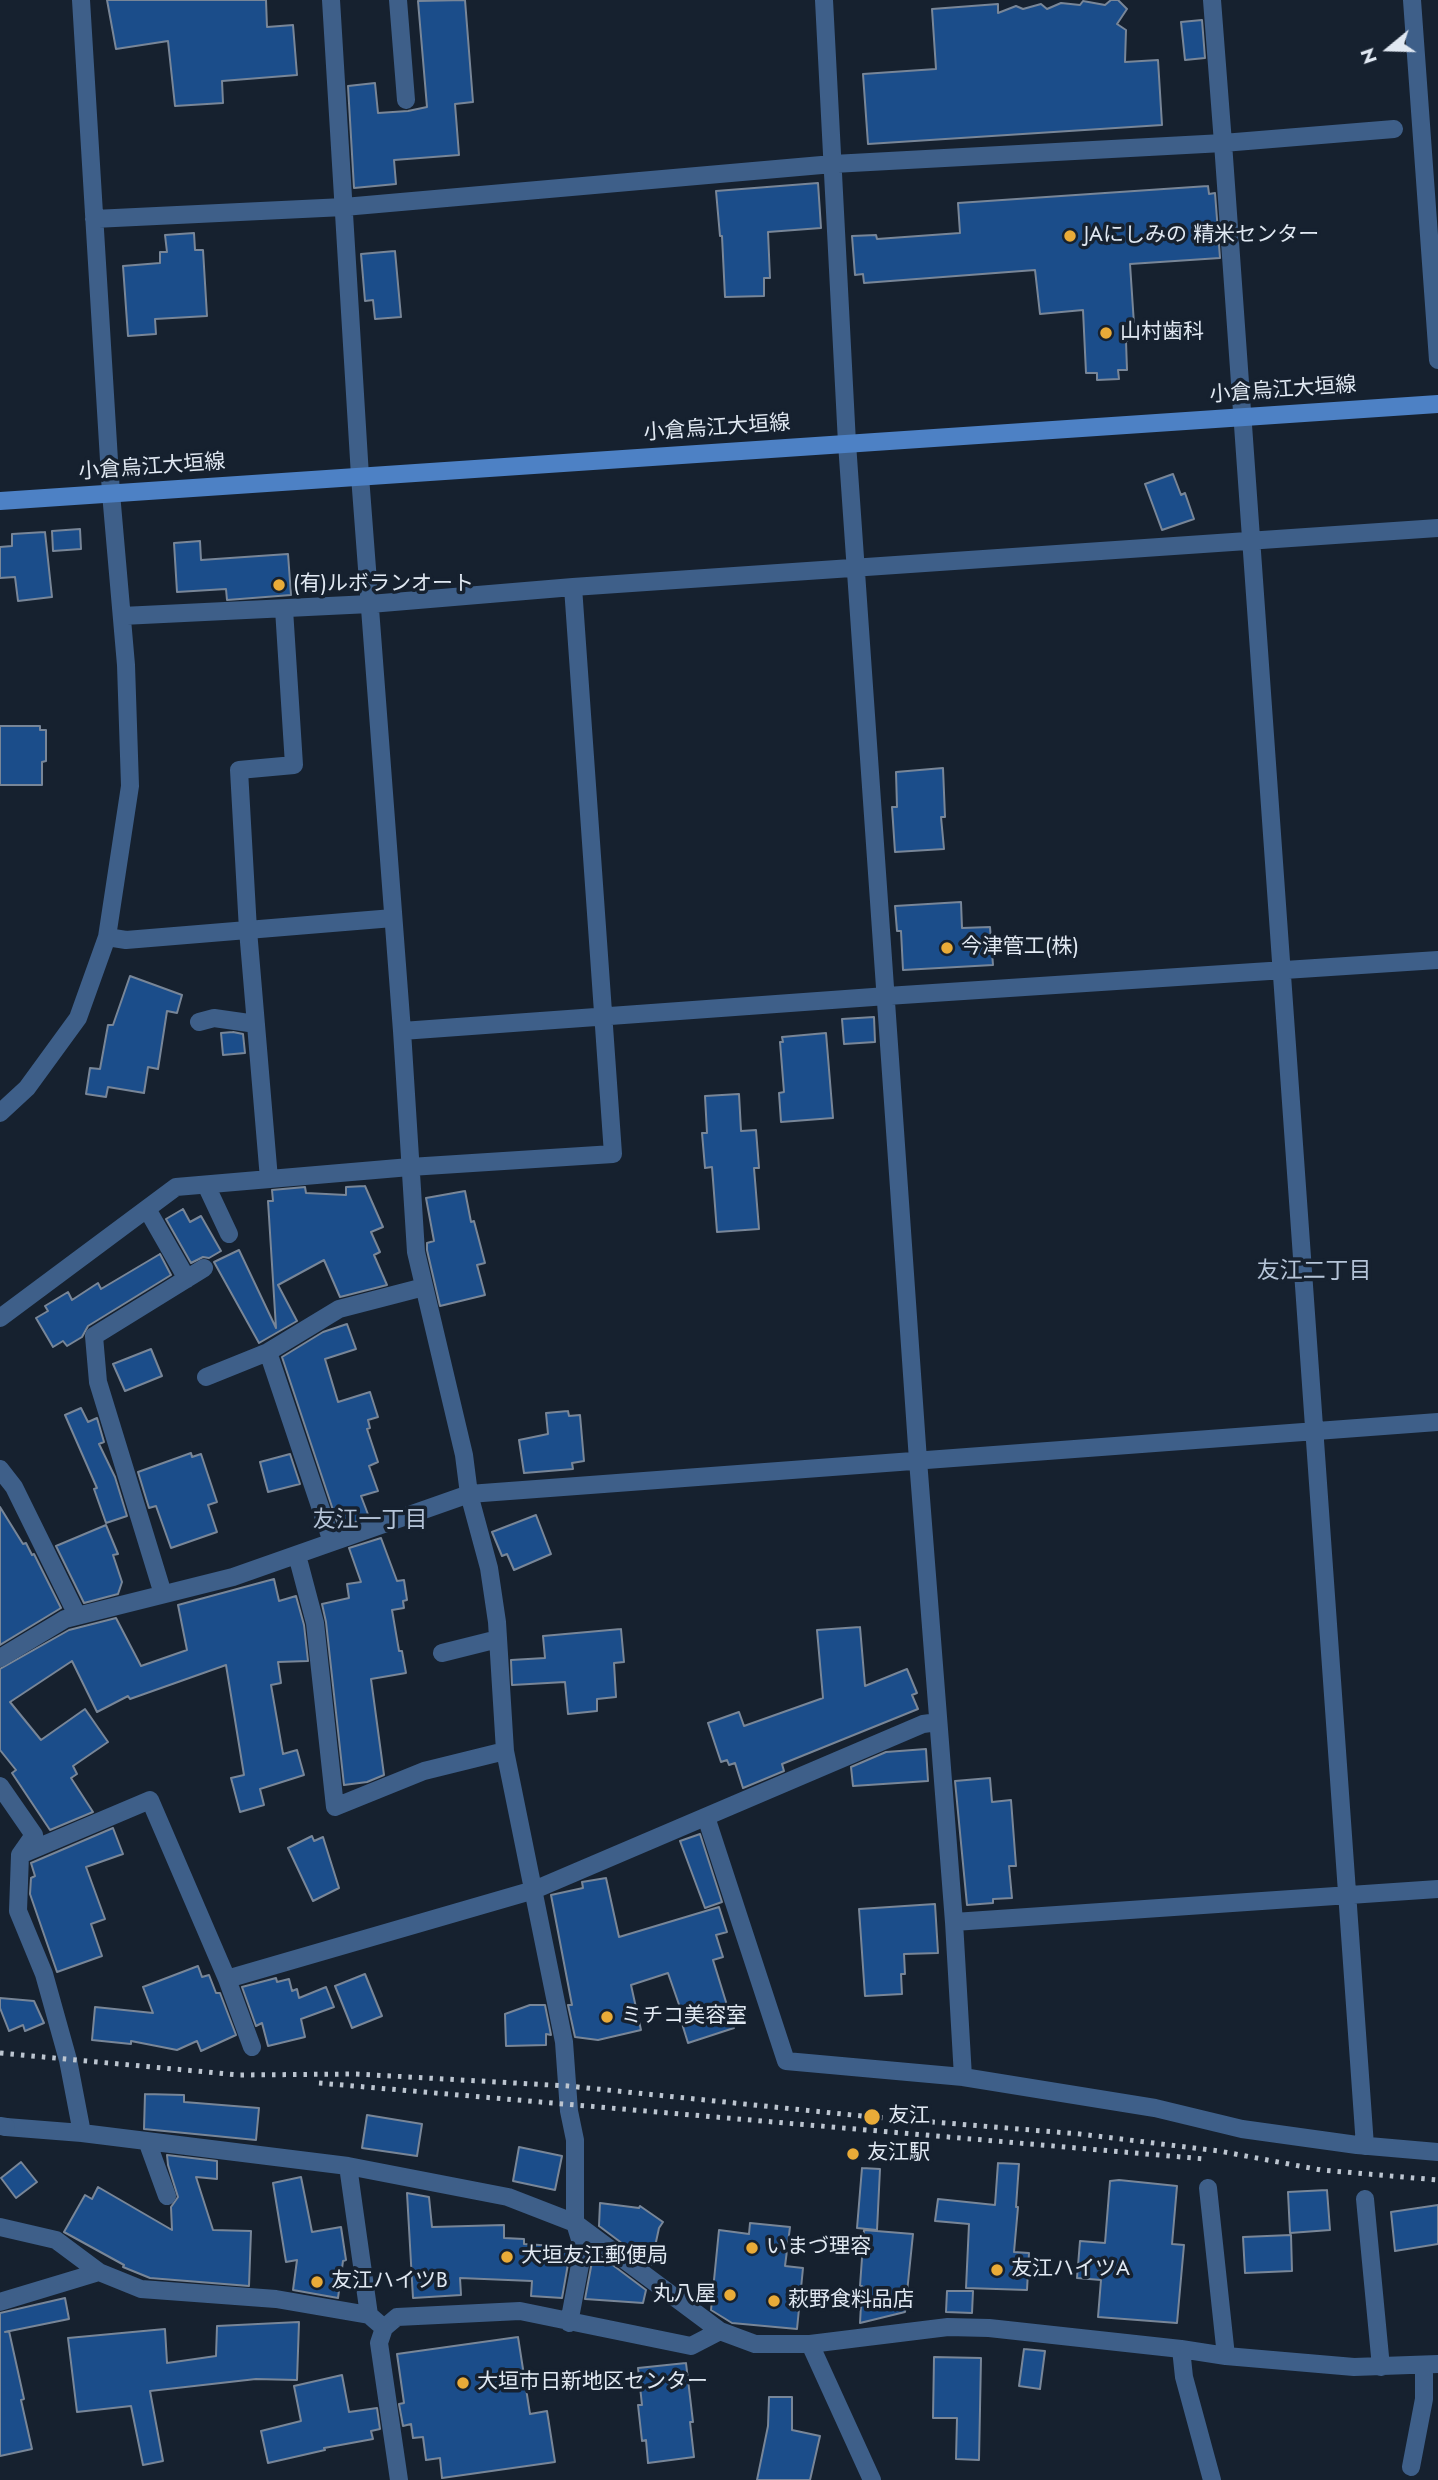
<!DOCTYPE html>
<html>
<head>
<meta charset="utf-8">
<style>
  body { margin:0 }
  #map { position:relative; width:1438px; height:2480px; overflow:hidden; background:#16212f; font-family:Jost,sans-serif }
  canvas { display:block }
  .north { position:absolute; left:1354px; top:14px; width:70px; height:70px; -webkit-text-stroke:5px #16212f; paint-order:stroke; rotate:251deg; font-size:19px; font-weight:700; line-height:28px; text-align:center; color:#e0e8f2 }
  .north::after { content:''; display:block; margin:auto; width:24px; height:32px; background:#e0e8f2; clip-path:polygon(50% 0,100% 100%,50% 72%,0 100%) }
</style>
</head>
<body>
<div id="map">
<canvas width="1438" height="2480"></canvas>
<div class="north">N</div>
</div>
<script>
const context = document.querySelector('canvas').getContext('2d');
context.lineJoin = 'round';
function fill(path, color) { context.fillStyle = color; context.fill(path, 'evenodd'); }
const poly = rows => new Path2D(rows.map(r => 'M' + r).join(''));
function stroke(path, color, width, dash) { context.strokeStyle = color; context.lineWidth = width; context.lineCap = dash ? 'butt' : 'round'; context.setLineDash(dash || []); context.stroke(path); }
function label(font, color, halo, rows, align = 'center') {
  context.font = font + ' Jost,"Noto Sans JP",sans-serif'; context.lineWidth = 7; context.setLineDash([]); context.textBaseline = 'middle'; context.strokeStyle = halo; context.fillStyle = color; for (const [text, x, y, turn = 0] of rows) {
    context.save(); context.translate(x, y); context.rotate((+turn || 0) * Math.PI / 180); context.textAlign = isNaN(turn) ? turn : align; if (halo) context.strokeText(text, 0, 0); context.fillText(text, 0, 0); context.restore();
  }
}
const building = poly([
  [107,0,266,0,267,27,293,25,297,75,222,81,223,103,175,106,168,41,116,49,107,0],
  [465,0,473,102,455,104,459,155,394,160,396,184,354,188,348,86,375,83,378,113,408,111,427,107,418,1,465,0],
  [1111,0,1118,0,1127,9,1117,24,1126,30,1125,62,1158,60,1162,125,868,144,863,74,936,69,932,9,998,4,998,13,1016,6,1023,9,1041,4,1047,9,1061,3,1080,5,1083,1,1105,5,1111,0],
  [1202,20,1205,58,1185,60,1181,22,1202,20],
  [818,183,821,228,768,232,770,278,764,278,764,296,725,297,722,236,720,236,716,191,818,183],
  [1208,186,1209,194,1215,193,1220,258,1130,264,1134,324,1128,325,1128,340,1126,341,1127,370,1118,370,1119,379,1097,380,1097,373,1086,373,1083,310,1040,314,1035,270,864,283,863,274,855,275,852,236,876,235,877,239,960,233,958,203,1208,186],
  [194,233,195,250,203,250,207,316,155,319,156,334,128,336,123,266,160,263,160,252,167,252,165,235,194,233],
  [395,251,401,317,375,319,373,300,365,301,361,254,395,251],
  [1173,474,1181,495,1185,493,1194,519,1162,530,1145,484,1173,474],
  [80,529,81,549,53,551,52,531,80,529],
  [45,532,52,597,18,601,15,577,0,578,0,547,12,546,12,534,45,532],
  [200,541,201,560,288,554,291,595,227,600,226,589,177,592,174,543,200,541],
  [0,726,40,726,40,730,46,730,46,761,42,762,42,785,0,785,0,726],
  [943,768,945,817,941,817,944,849,895,852,892,807,897,807,896,772,943,768],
  [961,902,962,928,990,927,993,965,903,970,901,931,897,931,895,906,961,902],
  [130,976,182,995,177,1013,167,1011,158,1069,148,1067,144,1093,108,1087,106,1097,86,1094,90,1068,100,1069,108,1025,113,1025,130,976],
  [874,1017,875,1042,844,1044,842,1019,874,1017],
  [233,1032,243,1034,245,1053,223,1055,221,1033,233,1032],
  [826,1033,833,1118,781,1122,779,1093,784,1092,780,1042,783,1042,782,1037,826,1033],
  [739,1094,741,1131,756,1130,759,1168,754,1168,759,1229,717,1232,712,1167,705,1168,702,1133,707,1133,705,1096,739,1094],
  [365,1186,383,1227,371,1232,380,1252,374,1255,387,1285,340,1297,324,1260,278,1285,297,1321,259,1343,214,1262,239,1250,276,1328,268,1201,273,1201,272,1190,305,1187,306,1193,346,1195,346,1187,365,1186],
  [465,1191,471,1222,474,1221,485,1263,477,1265,485,1295,440,1306,427,1250,427,1243,434,1241,426,1198,465,1191],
  [183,1209,190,1222,201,1216,221,1251,209,1258,203,1257,191,1263,166,1219,183,1209],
  [160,1254,171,1275,88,1326,82,1337,67,1346,63,1341,53,1347,36,1318,48,1311,45,1306,68,1292,72,1300,98,1283,101,1289,160,1254],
  [347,1324,356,1349,325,1359,338,1402,370,1392,378,1417,368,1420,370,1428,367,1429,378,1462,369,1466,378,1491,361,1496,369,1517,339,1528,282,1357,323,1332,347,1324],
  [151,1349,162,1376,125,1391,113,1364,151,1349],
  [81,1408,88,1422,97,1418,104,1442,99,1444,115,1477,127,1516,106,1523,94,1489,97,1488,65,1415,81,1408],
  [568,1411,569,1416,580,1415,584,1461,572,1463,573,1469,524,1473,519,1440,548,1434,546,1413,568,1411],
  [191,1453,192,1457,201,1454,217,1502,208,1505,217,1532,171,1548,156,1506,149,1508,138,1472,191,1453],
  [290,1454,300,1484,268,1492,260,1462,290,1454],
  [0,1507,23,1544,26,1543,32,1555,34,1554,61,1608,0,1645,0,1507],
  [536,1515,551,1554,514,1570,507,1554,502,1556,492,1532,536,1515],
  [106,1525,118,1554,113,1555,122,1582,118,1594,84,1603,56,1546,106,1525],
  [381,1538,397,1581,404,1580,407,1600,403,1601,404,1608,392,1610,399,1651,402,1651,406,1673,371,1679,384,1775,367,1782,344,1785,326,1622,322,1604,349,1598,347,1584,361,1582,349,1548,381,1538],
  [274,1579,279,1601,296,1596,304,1625,308,1661,278,1662,281,1683,271,1685,283,1754,297,1750,304,1775,260,1789,264,1805,240,1812,231,1778,244,1775,226,1665,130,1699,128,1696,97,1712,72,1661,10,1702,41,1740,85,1709,108,1742,73,1766,77,1774,71,1778,93,1812,50,1830,12,1773,16,1770,0,1750,0,1669,69,1630,116,1618,141,1666,187,1650,178,1605,274,1579],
  [860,1627,865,1686,907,1669,917,1693,912,1695,918,1709,782,1764,784,1771,743,1788,735,1763,729,1765,727,1760,721,1762,708,1723,739,1712,744,1726,823,1698,817,1630,860,1627],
  [621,1629,624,1662,614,1663,616,1697,597,1699,597,1711,568,1714,565,1682,512,1685,511,1660,545,1658,543,1636,621,1629],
  [926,1749,928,1781,853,1786,851,1767,886,1752,926,1749],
  [990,1778,992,1802,1011,1800,1016,1866,1009,1866,1012,1898,993,1899,993,1903,967,1905,955,1781,990,1778],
  [113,1828,123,1854,86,1867,105,1919,91,1924,102,1956,57,1972,30,1894,31,1878,35,1876,31,1863,113,1828],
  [700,1834,722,1902,705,1908,680,1841,700,1834],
  [312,1836,314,1841,323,1837,339,1888,313,1901,288,1848,312,1836],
  [606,1878,619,1937,719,1907,727,1932,716,1935,723,1957,713,1960,734,2028,688,2043,680,2017,683,2016,668,1973,631,1985,641,2030,598,2040,575,2037,568,2005,572,2005,551,1895,583,1888,582,1882,606,1878],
  [935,1904,938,1953,904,1954,905,1974,901,1974,902,1994,865,1996,859,1909,935,1904],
  [198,1966,202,1977,209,1975,216,1993,220,1993,236,2035,201,2051,197,2041,177,2050,131,2041,131,2044,92,2040,95,2007,153,2013,143,1987,198,1966],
  [365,1974,382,2016,352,2028,335,1986,365,1974],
  [276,1978,277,1982,289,1979,292,1991,297,1989,299,1998,326,1987,334,2007,301,2019,305,2037,268,2046,262,2023,256,2026,242,1987,276,1978],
  [0,1998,34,2001,44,2023,25,2031,23,2025,9,2031,0,2008,0,1998],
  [530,2005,545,2005,551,2035,546,2034,546,2045,506,2046,505,2014,530,2005],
  [145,2094,184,2095,184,2102,259,2108,256,2140,144,2129,145,2094],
  [367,2115,422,2124,417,2156,362,2148,367,2115],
  [519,2147,562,2156,555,2190,513,2181,519,2147],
  [167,2155,217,2161,217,2179,196,2177,213,2230,251,2231,249,2286,150,2278,123,2267,124,2265,64,2232,85,2195,92,2199,98,2187,172,2230,171,2207,178,2197,168,2165,167,2155],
  [21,2162,37,2182,16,2198,1,2178,21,2162],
  [998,2163,1019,2164,1016,2207,1018,2207,1014,2252,1029,2253,1027,2290,966,2288,969,2224,935,2221,938,2199,995,2205,998,2163],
  [862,2168,880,2169,877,2230,857,2228,862,2168],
  [301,2177,312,2232,341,2227,346,2260,343,2261,338,2298,293,2290,297,2260,286,2262,273,2183,301,2177],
  [1119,2180,1177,2186,1172,2244,1184,2245,1177,2323,1098,2317,1101,2280,1077,2278,1080,2241,1105,2243,1110,2181,1119,2180],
  [1327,2190,1330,2230,1290,2233,1288,2192,1327,2190],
  [407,2193,429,2197,432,2227,504,2225,504,2238,524,2239,524,2244,571,2247,562,2298,531,2296,532,2281,460,2278,461,2295,413,2298,407,2193],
  [600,2203,639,2208,640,2206,663,2222,659,2228,651,2265,599,2226,600,2203],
  [1438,2205,1438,2244,1395,2251,1391,2212,1438,2205],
  [750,2223,790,2227,785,2266,803,2268,797,2329,732,2323,711,2310,719,2230,749,2234,750,2223],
  [864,2230,913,2234,905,2312,860,2323,862,2286,860,2286,864,2230],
  [1291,2235,1292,2271,1245,2273,1243,2237,1291,2235],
  [594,2251,646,2290,643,2303,585,2299,594,2251],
  [947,2291,973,2291,972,2313,946,2312,947,2291],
  [65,2298,69,2319,5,2332,9,2331,24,2399,21,2400,32,2449,0,2456,0,2313,65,2298],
  [299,2322,297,2380,256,2379,150,2391,163,2461,143,2465,131,2406,77,2412,68,2338,165,2329,167,2363,216,2356,217,2326,299,2322],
  [518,2337,530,2414,547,2411,555,2462,442,2478,440,2458,426,2460,423,2437,413,2438,411,2424,403,2426,399,2404,404,2403,397,2354,518,2337],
  [1024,2349,1045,2351,1040,2389,1019,2386,1024,2349],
  [934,2357,981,2358,979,2460,956,2459,957,2418,933,2418,934,2357],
  [686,2363,693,2422,690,2422,694,2457,648,2463,646,2440,642,2441,638,2405,642,2405,638,2368,686,2363],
  [342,2375,349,2412,377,2408,380,2429,371,2431,373,2439,324,2448,325,2450,268,2463,261,2431,301,2421,294,2386,342,2375],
  [769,2397,792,2397,792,2430,820,2436,810,2480,757,2480,768,2426,769,2397]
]);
const minor = poly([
  [331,0,360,476,402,1031,416,1252,464,1455,469,1494,489,1568,497,1622,505,1751,564,2042,569,2111,575,2140,575,2223,583,2249,569,2323],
  [398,0,406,100],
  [824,0,847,443,918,1460,954,1922,1438,1889],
  [1212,0,1223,143,1394,129],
  [1412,0,1438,360],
  [94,219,344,207,833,164,1223,143,1365,2146],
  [122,616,370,604,573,587,1438,528],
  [107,937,126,940,393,918],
  [199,1022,214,1018,256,1024],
  [402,1031,887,996,1438,960],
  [0,1113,27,1088,78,1018,107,937,130,786,126,665,111,493,81,0],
  [269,1179,248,930,239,770,294,765,284,609],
  [206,1185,229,1234],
  [147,1209,187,1279],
  [0,1318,176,1187,410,1167,613,1154,573,587],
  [206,1377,268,1352],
  [0,1469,14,1487,77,1615],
  [332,1542,268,1352,339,1309,424,1287],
  [297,1555,315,1623,335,1807,424,1771,505,1751],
  [163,1594,98,1382,94,1336,204,1268],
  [442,1653,498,1639],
  [0,1658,65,1619,233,1577,469,1494,1438,1422],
  [0,1786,34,1835,20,1855,18,1911,44,1974,68,2060,82,2133],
  [706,1817,786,2061,963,2077,954,1922],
  [20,1855,150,1800,227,1979,534,1890,923,1724,938,1722],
  [227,1979,252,2047],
  [963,2077,1155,2108,1242,2129,1357,2145,1438,2152],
  [6,2127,82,2133,348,2166,508,2197,575,2223,720,2331,755,2344,810,2344,948,2327,989,2328,1181,2349,1226,2356,1354,2367,1438,2364],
  [147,2141,167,2196],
  [348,2166,369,2315],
  [1208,2188,1226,2356],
  [1365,2199,1381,2367],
  [0,2227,56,2240,99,2272],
  [0,2302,99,2272,141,2289,276,2299,369,2315,384,2328],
  [810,2344,872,2480],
  [1181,2349,1184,2377,1212,2480],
  [1411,2467,1424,2399,1424,2365],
  [399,2480,379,2343,384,2328,397,2317,520,2311,691,2346,720,2331]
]);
const tertiary = poly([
  [0,2126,6,2127]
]);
const secondary = poly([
  [0,501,1438,404]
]);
const rail = poly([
  [0,2053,239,2075,356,2074,568,2086,872,2117,1080,2134,1219,2151,1321,2170,1438,2180],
  [319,2083,1205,2159]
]);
const markers = [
  [1070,236,7,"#e9ab38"],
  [1106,333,7,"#e9ab38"],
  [279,585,7,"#e9ab38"],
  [947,948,7,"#e9ab38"],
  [607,2017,7,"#e9ab38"],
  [872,2117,9,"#e9ab38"],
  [853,2154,7,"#e9ab38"],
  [752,2248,7,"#e9ab38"],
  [507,2257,7,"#e9ab38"],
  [997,2270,7,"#e9ab38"],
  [317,2282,7,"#e9ab38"],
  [730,2295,7,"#e9ab38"],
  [774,2301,7,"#e9ab38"],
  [463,2383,7,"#e9ab38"]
];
const poiNames = [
  ["JAにしみの 精米センター",1084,236],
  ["山村歯科",1120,333],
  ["(有)ルボランオート",293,585],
  ["今津管工(株)",961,948],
  ["ミチコ美容室",621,2017],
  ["友江",888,2117],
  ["友江駅",867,2154],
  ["いまづ理容",766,2248],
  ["大垣友江郵便局",521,2257],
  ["友江ハイツA",1011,2270],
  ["友江ハイツB",331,2282],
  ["丸八屋",716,2295,"right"],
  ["萩野食料品店",788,2301],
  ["大垣市日新地区センター",477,2383]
];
const streetNames = [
  ["小倉烏江大垣線",1283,391,-4],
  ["小倉烏江大垣線",717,429,-4],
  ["小倉烏江大垣線",152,468,-4]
];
const neighbourhoodNames = [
  ["友江二丁目",1314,1272],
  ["友江一丁目",370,1521]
];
fill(building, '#1b4d8a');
stroke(building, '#788698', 2);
stroke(minor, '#3e5f89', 18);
stroke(tertiary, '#3e5f89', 18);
stroke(secondary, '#4d81c5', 18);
stroke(rail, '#bcc5d0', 5, [3.5, 7]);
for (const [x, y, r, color] of markers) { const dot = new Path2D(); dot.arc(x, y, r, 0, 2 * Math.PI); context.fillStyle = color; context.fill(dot); stroke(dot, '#16212f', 2.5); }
label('21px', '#e0e8f2', '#16212f', poiNames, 'left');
label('21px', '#e0e8f2', '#16212f', streetNames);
label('23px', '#b5c4d8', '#16212f', neighbourhoodNames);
</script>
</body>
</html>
